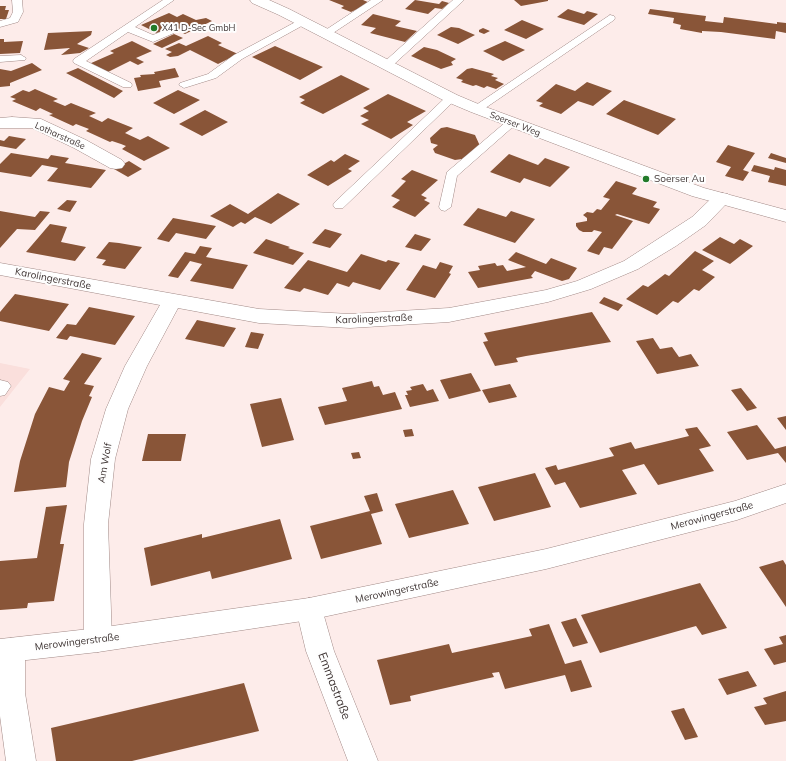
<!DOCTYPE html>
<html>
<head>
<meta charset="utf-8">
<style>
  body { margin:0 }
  canvas { display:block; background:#fdecea }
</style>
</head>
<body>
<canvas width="786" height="761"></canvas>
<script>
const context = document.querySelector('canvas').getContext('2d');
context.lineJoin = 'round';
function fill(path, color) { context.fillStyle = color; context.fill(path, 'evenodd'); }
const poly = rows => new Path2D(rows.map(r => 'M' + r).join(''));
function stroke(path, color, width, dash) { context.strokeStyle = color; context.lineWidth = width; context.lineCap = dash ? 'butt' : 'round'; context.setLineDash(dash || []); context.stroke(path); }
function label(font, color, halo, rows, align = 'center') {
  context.font = font + ' Mulish,sans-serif'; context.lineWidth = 4; context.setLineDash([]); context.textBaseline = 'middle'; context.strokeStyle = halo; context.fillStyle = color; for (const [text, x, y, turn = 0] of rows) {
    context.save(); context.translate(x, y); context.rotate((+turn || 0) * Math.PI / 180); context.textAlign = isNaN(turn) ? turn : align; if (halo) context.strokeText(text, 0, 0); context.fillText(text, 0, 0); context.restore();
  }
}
const built = poly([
  [0,363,30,369,0,407]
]);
const building = poly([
  [329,0,363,0,370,3,351,12,341,8,344,6],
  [415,0,439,4,442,1,449,3,442,9,435,8,428,14,405,9],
  [514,0,548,0,548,1,521,6],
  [0,6,6,6,5,10,9,10,6,19,0,19],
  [568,9,584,14,587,11,598,14,584,25,557,17],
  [650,9,706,16,705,21,723,23,724,17,777,24,777,22,786,23,786,33,776,31,775,39,721,32,702,31,702,33,680,29,681,25,673,23,674,18,648,14],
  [169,13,177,17,183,14,196,20,206,18,212,21,185,34,171,27,157,33,141,25],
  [373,14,401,21,395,26,417,31,405,42,370,33,376,28,361,25],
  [522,20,544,29,526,39,504,30],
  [451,27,459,28,475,35,458,44,437,35],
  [483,28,490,31,484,34,479,32,479,30],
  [92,31,91,35,77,44,89,48,80,53,61,55,70,48,44,50,48,33],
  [174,34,183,38,162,48,153,44],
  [208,36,222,43,218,45,238,54,218,64,190,50,178,56,170,57,166,55,172,52,165,49,179,43,186,46],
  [0,39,4,39,4,42,23,41,20,53,0,54],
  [132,41,152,51,136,58,144,62,138,65,130,61,106,73,89,64,114,53,110,51],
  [505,41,525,50,503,61,483,51],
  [275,46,300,57,323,67,300,80,252,57],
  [424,47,437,50,456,59,451,62,453,65,441,69,411,56],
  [32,63,42,70,10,83,10,86,0,87,0,69,11,71],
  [78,68,123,91,114,98,66,73],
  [175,68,179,77,159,81,161,87,138,91,134,78,141,77,140,75,155,74,154,72],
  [472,68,494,74,491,76,498,78,495,80,504,84,496,89,487,86,484,88,476,85,473,86,461,82,463,80,456,78,467,69],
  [341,75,370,89,323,114,300,103,305,100,299,97],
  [587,82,612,91,593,106,578,101,561,114,539,106,543,103,536,101,556,84,575,91],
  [35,89,58,99,53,101,65,106,71,103,96,113,89,116,102,122,108,118,133,128,125,133,140,140,148,136,170,148,144,161,122,149,126,146,121,144,112,141,110,142,86,131,89,129,76,124,73,126,49,115,53,114,40,108,36,111,12,101,16,99,10,97,23,90,29,92],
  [178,90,200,100,174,114,153,103],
  [388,94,426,111,407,122,413,125,391,139,361,124,369,120,360,116,369,111,363,108],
  [624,100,676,119,658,135,606,114],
  [205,110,228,122,202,136,179,124],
  [447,127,475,135,480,146,462,159,455,160,435,153,433,149,438,145,431,143,430,138,441,128],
  [9,136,26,139,16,149,0,146,0,140,4,141],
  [728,145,755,153,743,170,749,172,743,181,725,176,731,167,716,162],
  [11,153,48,159,51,155,69,158,65,163,106,170,91,188,47,181,58,168,42,165,31,177,0,172,0,164],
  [771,153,786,158,786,163,768,158],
  [345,154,360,161,348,169,352,171,328,186,307,175,331,160,334,162],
  [509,154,538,165,545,158,570,167,550,187,524,178,520,183,490,172],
  [129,161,142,169,128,177,114,169],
  [754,165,774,170,775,167,786,170,786,186,768,182,770,176,751,171],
  [412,170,438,180,421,195,427,198,424,200,430,203,415,217,392,207,400,200,391,196,406,181,401,179],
  [616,181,637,188,632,194,657,202,653,207,660,209,649,224,617,214,615,215,633,221,612,249,604,247,599,255,587,251,602,232,594,230,592,232,583,232,579,230,576,226,576,223,587,221,587,218,583,215,587,212,593,213,597,209,601,210,610,199,603,197],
  [278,193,300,204,271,224,255,217,245,224,241,222,233,227,210,216,230,204,248,214],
  [67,200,77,201,70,212,57,209],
  [478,208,506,217,511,211,535,219,515,243,463,225],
  [0,211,35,217,40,211,50,212,35,230,17,229,0,248],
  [173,218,216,226,206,239,176,233,169,242,157,239],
  [50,224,67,227,61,242,86,247,75,261,26,252],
  [325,229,342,234,330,248,312,243],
  [415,234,431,239,421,251,405,247],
  [720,237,734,244,740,239,753,246,730,264,702,250],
  [266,239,290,247,288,248,304,253,293,265,253,253],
  [109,242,119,243,142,247,125,269,102,265,106,260,96,258],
  [200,246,212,248,206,257,248,265,233,289,190,281,202,264,190,261,178,278,168,276,185,252,195,254],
  [695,251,714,261,702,270,715,277,699,291,694,289,678,303,673,301,657,315,626,299,643,285,648,287,665,274,669,276],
  [516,252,546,264,551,258,577,268,569,279,562,281,535,271,531,276,533,278,478,288,468,272,480,270,478,266,495,263,497,266,503,265,507,271,526,267,508,260],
  [361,254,386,262,388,260,400,263,380,290,353,282,349,287,337,283,328,295,304,288,300,292,284,288,308,260,347,272],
  [440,262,453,266,449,273,451,274,435,298,406,290,423,265,436,269],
  [15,294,69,304,49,331,0,321,0,312],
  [604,297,623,305,618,311,599,303],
  [89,307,135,316,115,345,70,336,67,340,56,338,67,324,76,325],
  [592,312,611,342,526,356,516,358,518,362,495,366,483,342,488,341,484,333],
  [197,320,236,328,224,347,185,339],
  [251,332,264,334,258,349,245,347],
  [653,338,660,349,672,347,679,357,691,354,699,366,657,374,636,341],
  [82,353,102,358,84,384,94,386,89,396,92,397,82,421,69,462,66,487,14,492,20,461,35,414,49,387,64,391,70,381,63,379],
  [471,373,481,391,449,399,440,380],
  [372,381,374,387,379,386,383,395,395,392,402,409,325,425,318,407,347,401,342,388],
  [423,384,427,391,433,389,439,401,410,407,405,395,408,395,406,391,412,390,410,387],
  [510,384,517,397,489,403,482,390],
  [741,388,757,408,747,411,731,390],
  [281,398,294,440,262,447,250,404],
  [786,416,786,430,777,418],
  [757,425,775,449,786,446,786,463,778,453,747,460,727,432],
  [697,427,711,446,699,449,714,471,658,485,644,464,622,470,637,494,580,508,565,482,555,485,545,468,556,465,558,470,614,456,609,448,631,442,635,449,689,436,685,429],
  [412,429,414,436,405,437,403,430],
  [148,434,186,434,181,461,142,461],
  [359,452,361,458,353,459,351,453],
  [535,473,551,507,494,521,478,487],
  [453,490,469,524,409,538,395,504],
  [377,493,383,511,371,514,382,544,321,559,310,526,370,511,364,496],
  [67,505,60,544,64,544,54,601,28,603,27,608,0,610,0,561,37,558,46,507],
  [280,519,292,559,212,579,210,571,151,586,144,548,202,534,202,538],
  [783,560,786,565,786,607,759,567],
  [700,583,727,628,702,635,696,626,600,653,581,615],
  [576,618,588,643,573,647,561,622],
  [549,624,565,664,581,660,592,687,571,692,565,675,505,689,499,672,492,673,494,677,410,696,411,701,390,705,377,660,449,644,452,653,532,636,529,629],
  [786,635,786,662,774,665,764,649,783,644,779,637],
  [748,671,757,686,727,695,718,679],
  [244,683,259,731,132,761,56,761,51,728],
  [786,691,786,721,765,725,754,707,767,704,763,698],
  [684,708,698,737,685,740,671,711]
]);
const lane = poly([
  [12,0,22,0,23,12,18,22,0,27,0,21,10,18,13,12,12,0],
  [163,0,174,0,135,27,153,35,170,28,175,31,174,33,153,42,128,32,86,61,131,83,132,85,131,87,123,87,74,63,73,61,74,59,163,0],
  [371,0,383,0,330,35,326,36,321,33,371,0],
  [453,0,464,0,391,67,383,67,382,65,383,63,453,0],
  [610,15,614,16,615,18,614,20,481,111,473,111,471,109,473,107,610,15],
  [303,18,307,19,308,21,307,23,242,59,216,78,184,88,179,85,180,83,208,74,234,55,303,18],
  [21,55,26,58,25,60,0,62,0,56,21,55],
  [451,95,457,98,455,100,343,208,335,208,333,205,335,202,447,96,451,95],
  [511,120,517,123,515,125,457,176,451,207,445,211,441,210,439,207,447,172,507,121,511,120],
  [0,380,8,382,11,386,5,395,0,396,0,380]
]);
const street = poly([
  [12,117,41,119,86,140,122,160,125,164,122,168,116,169,110,168,74,148,32,128,0,128,0,118,12,117],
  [722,193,728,194,731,198,728,202,706,225,676,246,638,269,591,289,548,302,449,322,350,328,259,323,178,308,147,366,128,409,115,459,108,524,112,640,108,648,98,652,88,648,84,640,84,524,91,459,106,409,125,366,160,305,0,275,0,263,259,309,350,314,449,308,546,290,577,281,624,261,692,217,716,194,722,193],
  [309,598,318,601,322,609,334,651,378,761,348,761,306,651,296,609,300,601,309,598],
  [11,638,21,642,25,650,25,693,36,761,6,761,0,716,0,644,1,642,11,638]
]);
const secondary = poly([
  [250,0,269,0,289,9,457,95,483,106,704,188,786,210,786,222,692,196,471,112,445,101,279,15,252,3,250,0],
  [786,484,786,503,737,520,546,569,309,620,98,652,0,663,0,639,98,628,309,598,546,549,735,501,786,484]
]);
const markers = [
  [154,28,4,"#227a29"],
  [646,179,4,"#227a29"]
];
const farPoinames = [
  ["X41 D-Sec GmbH",162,28]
];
const farStreetnames = [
  ["Soerser Weg",515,124,21],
  ["Lotharstraße",60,136,24]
];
const poiNames = [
  ["Soerser Au",654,179]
];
const streetNames = [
  ["Karolingerstraße",53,279,11],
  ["Karolingerstraße",374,319,-2],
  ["Am Wolf",105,463,-80],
  ["Merowingerstraße",712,516,-15],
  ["Merowingerstraße",397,591,-12],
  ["Merowingerstraße",77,642,-7]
];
const nearStreetnames = [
  ["Emmastraße",334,686,69]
];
fill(built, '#fadfdc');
fill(building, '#895538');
stroke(lane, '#a18986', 1);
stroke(street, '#a18986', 1);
stroke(secondary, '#a18986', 1);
fill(lane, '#fff');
fill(street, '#fff');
fill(secondary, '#fff');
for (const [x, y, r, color] of markers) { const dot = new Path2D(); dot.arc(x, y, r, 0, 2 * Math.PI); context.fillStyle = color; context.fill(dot); stroke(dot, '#fefefe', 1.5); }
label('9px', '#3e3433', '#fefefe', farPoinames, 'left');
label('9px', '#3e3433', '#fefefe', farStreetnames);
label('10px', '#3e3433', '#fefefe', poiNames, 'left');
label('10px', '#3e3433', '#fefefe', streetNames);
label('12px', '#3e3433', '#fefefe', nearStreetnames);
</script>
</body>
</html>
